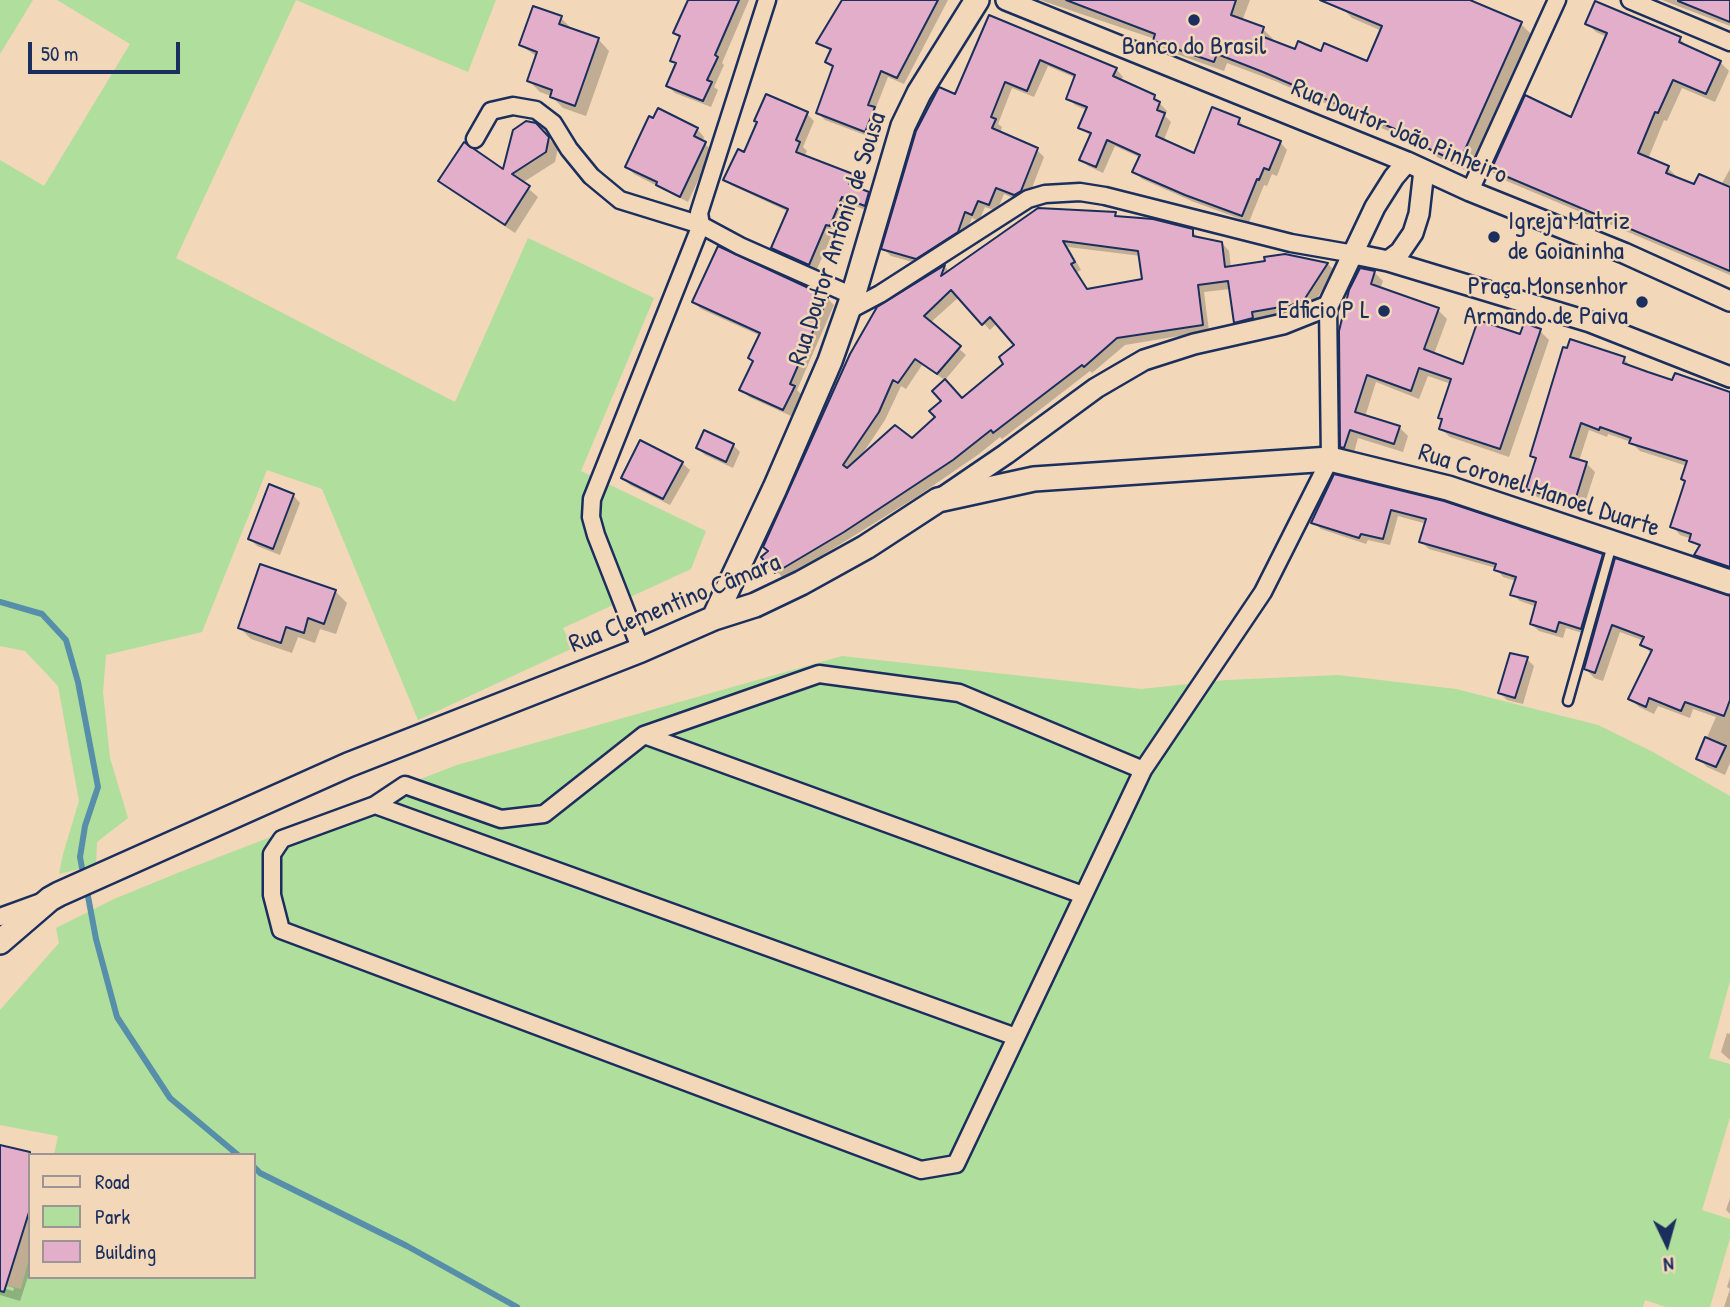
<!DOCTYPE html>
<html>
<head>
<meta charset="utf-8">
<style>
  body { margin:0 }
  #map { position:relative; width:1730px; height:1307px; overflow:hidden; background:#f2d7b9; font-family:"Patrick Hand",sans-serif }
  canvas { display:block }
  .legend { position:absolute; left:28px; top:1153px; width:228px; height:126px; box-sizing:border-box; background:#f2d7b9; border:2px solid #9c9495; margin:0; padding:9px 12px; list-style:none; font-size:21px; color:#1b2f5e }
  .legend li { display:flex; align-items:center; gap:14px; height:35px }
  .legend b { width:35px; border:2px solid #9c9495 }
  .north { position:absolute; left:1632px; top:1209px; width:70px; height:70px; -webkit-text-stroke:5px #f2d7b9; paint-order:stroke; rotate:175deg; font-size:19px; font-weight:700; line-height:28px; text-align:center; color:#1b2f5e }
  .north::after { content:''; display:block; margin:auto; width:24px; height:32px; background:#1b2f5e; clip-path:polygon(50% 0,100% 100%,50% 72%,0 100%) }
  .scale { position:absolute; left:28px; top:42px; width:152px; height:32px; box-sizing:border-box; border:4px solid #1b2f5e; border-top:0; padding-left:9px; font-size:21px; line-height:24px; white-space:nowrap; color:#1b2f5e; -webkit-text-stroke:5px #f2d7b9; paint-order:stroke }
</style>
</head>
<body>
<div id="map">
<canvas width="1730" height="1307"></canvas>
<ul class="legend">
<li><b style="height:9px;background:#f2d7b9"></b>Road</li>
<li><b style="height:19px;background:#b0de9c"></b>Park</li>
<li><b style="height:19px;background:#e2aeca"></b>Building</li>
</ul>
<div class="north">N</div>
<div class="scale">50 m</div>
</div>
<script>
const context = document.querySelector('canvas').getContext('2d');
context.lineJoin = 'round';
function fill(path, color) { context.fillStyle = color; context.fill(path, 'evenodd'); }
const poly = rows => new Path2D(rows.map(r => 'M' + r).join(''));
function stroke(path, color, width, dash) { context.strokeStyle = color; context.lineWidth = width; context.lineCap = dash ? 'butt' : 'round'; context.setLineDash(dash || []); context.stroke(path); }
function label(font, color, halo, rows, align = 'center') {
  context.font = font + ' "Patrick Hand",sans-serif'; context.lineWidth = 5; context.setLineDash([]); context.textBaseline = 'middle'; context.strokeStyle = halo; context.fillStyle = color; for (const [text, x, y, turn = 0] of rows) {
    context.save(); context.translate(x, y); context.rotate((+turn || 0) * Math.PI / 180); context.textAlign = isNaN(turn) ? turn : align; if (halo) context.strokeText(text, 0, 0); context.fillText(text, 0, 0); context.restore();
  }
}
const green = poly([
  [0,0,33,0,0,54],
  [57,0,496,0,468,72,296,0,176,258,455,402,528,238,654,298,581,471,706,531,691,569,563,628,573,648,418,720,322,489,267,470,202,632,106,655,103,692,110,758,128,818,97,842,96,865,59,874,63,854,79,801,58,686,25,651,0,646,0,160,44,186,130,44],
  [842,656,1141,689,1227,680,1338,675,1456,689,1598,725,1653,752,1730,796,1730,981,1709,1058,1730,1064,1730,1117,1702,1210,1730,1219,1730,1238,1710,1307,1666,1307,1645,1300,1643,1307,0,1307,0,1284,21,1289,30,1254,30,1277,254,1277,254,1155,54,1155,58,1136,0,1125,0,1010,59,943,56,928,114,899,180,872,457,765]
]);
const shadow = poly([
  [697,0,749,0,722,63,724,65,714,87,718,90,711,107,675,93,668,86,677,65,672,60,681,39,675,33],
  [845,0,948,0,904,84,888,77,875,110,881,116,873,138,825,120,818,113,834,68,827,62,831,52,819,42],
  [1040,0,1250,0,1242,21,1263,29,1273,39,1272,42,1296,51,1321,53,1368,64,1382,31,1352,18,1342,8,1345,0,1467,0,1521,24,1531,34,1469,172,1437,157,1429,149,1275,81,1227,63,1224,71,1165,50,1155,39],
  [1662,0,1730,0,1730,26],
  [1595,3,1680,39,1689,48,1720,62,1729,71,1715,102,1682,88,1667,121,1664,120,1648,159,1668,168,1677,177,1676,179,1695,186,1721,185,1730,169,1730,275,1502,179,1493,170,1572,119,1607,37,1596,32,1587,23],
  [990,17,1116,69,1123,77,1121,81,1154,97,1167,111,1165,116,1171,122,1163,142,1195,156,1239,120,1245,129,1280,142,1287,150,1277,176,1272,174,1267,186,1264,185,1249,222,1194,202,1142,179,1134,172,1141,158,1115,146,1103,173,1088,166,1081,159,1091,136,1080,128,1088,111,1075,105,1068,98,1076,78,1048,66,1034,97,1012,88,998,124,1002,127,1000,133,1037,150,1044,157,1028,198,1022,202,1004,194,997,211,985,207,979,221,972,218,964,239,924,265,891,256,883,249,956,97],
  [561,18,572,29,598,39,609,51,586,116,563,108,551,96,540,92,529,81,537,57,521,45],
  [807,114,814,121,803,147,807,151,804,157,852,176,859,183,856,189,868,194,875,201,872,212,849,204,838,232,834,231,816,271,781,255,773,248,789,212,733,186,725,179,745,154],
  [535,125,558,148,555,162,522,183,538,197,515,233,450,190,441,180,505,171],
  [697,129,704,137,702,142,712,150,688,202,634,174,627,167],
  [1115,214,1120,218,1192,231,1200,239,1222,243,1229,251,1231,267,1267,263,1285,256,1328,264,1335,271,1311,307,1299,312,1259,319,1260,325,1242,329,1235,322,1230,289,1204,292,1209,331,1125,345,1092,373,1090,371,1002,439,1000,437,979,454,918,496,784,579,764,557,770,551,878,309,945,267,950,272],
  [1068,247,1141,256,1144,281,1088,290,1077,272,1081,270],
  [959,297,990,330,997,323,1016,346,1006,364,912,440,861,456,885,420,901,386,906,389,922,365,945,380,966,355,930,323],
  [1361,270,1375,273,1383,281,1380,289,1438,310,1447,319,1434,354,1464,366,1521,336,1540,331,1549,340,1509,457,1450,437,1441,429,1444,421,1440,418,1451,384,1428,376,1419,399,1376,382,1365,417,1399,427,1408,436,1403,452,1358,438,1353,456,1342,446],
  [827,298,834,305,797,390,801,394,791,416,749,397,742,390,755,362,761,336,701,309,694,302],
  [1624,359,1632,367,1673,382,1730,394,1730,558,1700,548,1692,539,1680,535,1672,526,1686,482,1687,466,1640,451,1631,442,1608,434,1607,437,1589,430,1579,461,1586,463,1595,472,1582,512,1537,497,1528,489,1537,460,1532,456],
  [641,443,682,463,690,470,670,505,630,485,623,478],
  [733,445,740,452,733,468,705,455,698,448],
  [1335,476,1602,556,1609,563,1589,635,1566,628,1563,638,1539,631,1531,624,1537,607,1520,601,1512,594,1516,581,1503,577,1496,568,1429,549,1421,542,1427,524,1398,516,1390,545,1368,540,1366,544,1321,529,1313,522],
  [293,495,300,503,280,555,257,546,250,539],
  [1616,561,1730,597,1730,763,1725,775,1707,767,1698,758,1716,717,1693,709,1690,718,1658,706,1654,714,1639,707,1630,699,1651,653,1642,644,1644,641,1620,632,1603,681,1594,678,1586,669],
  [335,591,347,603,336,634,320,629,315,643,298,637,292,653,251,639,240,628],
  [1527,659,1534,666,1523,704,1507,700,1500,693],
  [1727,1033,1730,1034,1730,1060,1721,1052],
  [0,1147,32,1155,30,1155,30,1271,20,1301,0,1295,0,1287,13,1291,14,1288,0,1284],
  [1730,1198,1730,1214,1726,1210],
  [1730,1277,1730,1307,1724,1307,1730,1289,1727,1287]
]);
const stream = poly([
  [0,602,42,614,66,640,78,682,98,787,85,826,80,857,82,868],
  [87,891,96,939,117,1017,170,1098,238,1155],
  [254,1167,260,1173,407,1246,517,1307]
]);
const building = poly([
  [688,0,739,0,715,55,718,57,707,80,712,82,703,101,666,86,676,63,670,61,680,36,673,33,688,0],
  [842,0,938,0,897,78,881,71,868,105,875,107,865,132,816,113,833,66,825,62,831,49,816,43,842,0],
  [1066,0,1236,0,1231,15,1264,27,1261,36,1295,49,1298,41,1321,51,1324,43,1367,61,1382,26,1320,0,1470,0,1522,22,1459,163,1425,147,1427,143,1263,72,1217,54,1214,62,1153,41,1155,34,1066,0],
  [1730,0,1730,22,1678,1,1678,0,1730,0],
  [1595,1,1681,37,1679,42,1721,61,1706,94,1673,80,1658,113,1655,112,1638,153,1669,166,1666,173,1694,184,1699,174,1730,187,1730,271,1491,170,1525,95,1571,117,1607,33,1585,24,1595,1],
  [533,6,562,16,559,24,599,38,575,106,550,97,552,90,527,81,537,52,519,45,533,6],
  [989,15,1117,68,1113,76,1155,95,1154,99,1160,102,1157,110,1165,113,1156,136,1194,153,1212,107,1240,118,1238,124,1281,141,1269,170,1264,168,1259,180,1257,179,1242,216,1185,195,1132,172,1140,155,1107,140,1096,167,1079,160,1091,133,1078,128,1087,107,1066,99,1075,75,1040,60,1027,91,1005,82,991,117,996,119,992,128,1038,148,1021,191,1014,195,996,188,989,205,978,201,972,215,965,212,958,232,916,259,881,249,916,131,939,87,955,94,989,15],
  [766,94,808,112,796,140,800,142,796,152,853,174,849,184,869,192,865,206,842,197,830,226,826,225,809,265,771,248,788,209,723,180,738,149,744,152,757,122,754,121,766,94],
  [658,108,698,128,694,136,706,142,680,197,656,185,657,182,625,167,649,116,653,118,658,108],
  [526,121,536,123,549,137,546,152,512,174,530,186,505,225,438,181,464,142,503,169,513,130,526,121],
  [1038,208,1116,212,1115,216,1153,219,1193,229,1193,236,1222,242,1225,267,1265,261,1264,257,1285,254,1328,263,1304,300,1292,305,1252,312,1253,318,1234,323,1228,281,1198,285,1203,325,1117,338,1084,367,1082,365,993,433,991,430,953,460,844,532,775,573,761,557,768,551,763,547,850,354,877,307,945,265,941,276,1038,208],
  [1063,241,1138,251,1142,279,1087,289,1071,264,1075,262,1063,241],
  [951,290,982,325,990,317,1014,345,999,357,1003,364,962,398,945,379,932,391,941,401,929,411,935,417,912,438,895,425,847,468,843,465,879,412,893,380,898,383,915,359,937,374,961,346,924,316,951,290],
  [718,246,828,297,790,384,795,386,783,410,739,390,753,361,748,358,760,333,692,302,718,246],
  [1360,268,1375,271,1371,284,1439,308,1424,349,1463,364,1478,320,1520,334,1524,323,1541,329,1500,449,1439,429,1442,419,1438,418,1451,379,1419,368,1411,391,1367,375,1355,412,1400,426,1394,444,1350,430,1344,448,1340,447,1339,331,1349,290,1360,268],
  [1570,339,1625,357,1623,363,1648,372,1672,380,1675,373,1730,392,1730,567,1694,555,1700,545,1689,541,1691,534,1670,527,1685,481,1681,479,1687,461,1629,443,1631,438,1600,427,1599,430,1581,423,1570,457,1587,462,1574,504,1526,489,1536,458,1530,456,1563,347,1567,348,1570,339],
  [704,430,734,444,726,462,696,448,704,430],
  [640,440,683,462,663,499,621,478,640,440],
  [1334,474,1444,501,1603,554,1581,629,1559,622,1556,632,1530,624,1536,602,1510,595,1516,577,1494,570,1496,564,1419,542,1426,519,1391,510,1383,539,1361,534,1359,538,1311,523,1334,474],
  [269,484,294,494,273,549,248,539,269,484],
  [1615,558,1730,596,1730,700,1724,716,1685,702,1681,711,1649,698,1646,707,1628,699,1652,650,1640,645,1644,637,1612,625,1595,673,1584,669,1615,558],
  [260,564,336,590,324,624,308,618,304,633,286,627,281,643,238,628,260,564],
  [1510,653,1528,657,1515,698,1498,693,1510,653],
  [1705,737,1726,746,1716,767,1696,759,1705,737],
  [0,1145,30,1152,30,1209,4,1292,0,1291,0,1145]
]);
const service = poly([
  [1568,701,1612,545]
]);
const minor = poly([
  [1630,0,1730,42],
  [475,139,491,111,513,106,536,110,553,123,569,149,591,176,620,200,701,225,740,246,853,296],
  [1470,191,1557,0],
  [848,311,880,294,1028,199,1045,194,1080,192,1105,196,1291,243,1354,254],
  [641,650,596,535,591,517,592,499,701,225,699,213,767,0],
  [644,735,1083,895],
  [1143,770,959,693,819,674,644,735,544,814,501,819,405,785,375,805,282,839,272,854,272,895,281,930,921,1170,956,1164,1143,770,1263,592,1330,459,1328,306],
  [375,805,1016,1037],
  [0,917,41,902]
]);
const tertiary = poly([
  [1006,0,1407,162,1470,191,1624,253,1730,301],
  [1354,254,1388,261,1590,322,1730,377],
  [1388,261,1400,252,1413,233,1419,214,1424,170],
  [943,497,1006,454,1096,388,1144,360,1194,344,1283,324,1328,306,1375,207,1394,177,1407,162]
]);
const secondary = poly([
  [714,618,775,488,830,361,853,296,903,126,919,93,977,0],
  [0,942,50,899,59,894,348,765,641,650,714,618,755,605,801,583,866,547,938,500,1034,479,1330,459,1448,488,1730,582]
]);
const markers = [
  [1194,20,7,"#1b2f5e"],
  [1494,237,7,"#1b2f5e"],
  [1642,302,7,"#1b2f5e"],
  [1384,311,7,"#1b2f5e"]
];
const poiNames = [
  ["Banco do Brasil",1194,47,"center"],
  ["Igreja Matriz",1508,222,"left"],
  ["de Goianinha",1508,252,"left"],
  ["Praça Monsenhor",1628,287],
  ["Armando de Paiva",1628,317],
  ["Edficio P L",1370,311]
];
const streetNames = [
  ["Rua Doutor João Pinheiro",1399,132,23],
  ["Rua Doutor Antônio de Sousa",838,239,-72],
  ["Rua Coronel Manoel Duarte",1539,491,18],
  ["Rua Clementino Câmara",675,604,-22]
];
fill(green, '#b0de9c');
fill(shadow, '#0003');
stroke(stream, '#578eaa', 6);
fill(building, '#e2aeca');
stroke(building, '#1b2f5e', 2);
stroke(service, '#1b2f5e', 13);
stroke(minor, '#1b2f5e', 21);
stroke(tertiary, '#1b2f5e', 24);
stroke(secondary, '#1b2f5e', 28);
stroke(service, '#f2d7b9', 8);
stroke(minor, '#f2d7b9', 16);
stroke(tertiary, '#f2d7b9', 19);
stroke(secondary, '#f2d7b9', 23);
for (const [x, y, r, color] of markers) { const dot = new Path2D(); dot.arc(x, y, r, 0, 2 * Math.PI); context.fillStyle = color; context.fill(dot); stroke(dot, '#f2d7b9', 2.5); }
label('26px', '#1b2f5e', '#f2d7b9', poiNames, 'right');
label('26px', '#1b2f5e', '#f2d7b9', streetNames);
</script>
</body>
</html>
